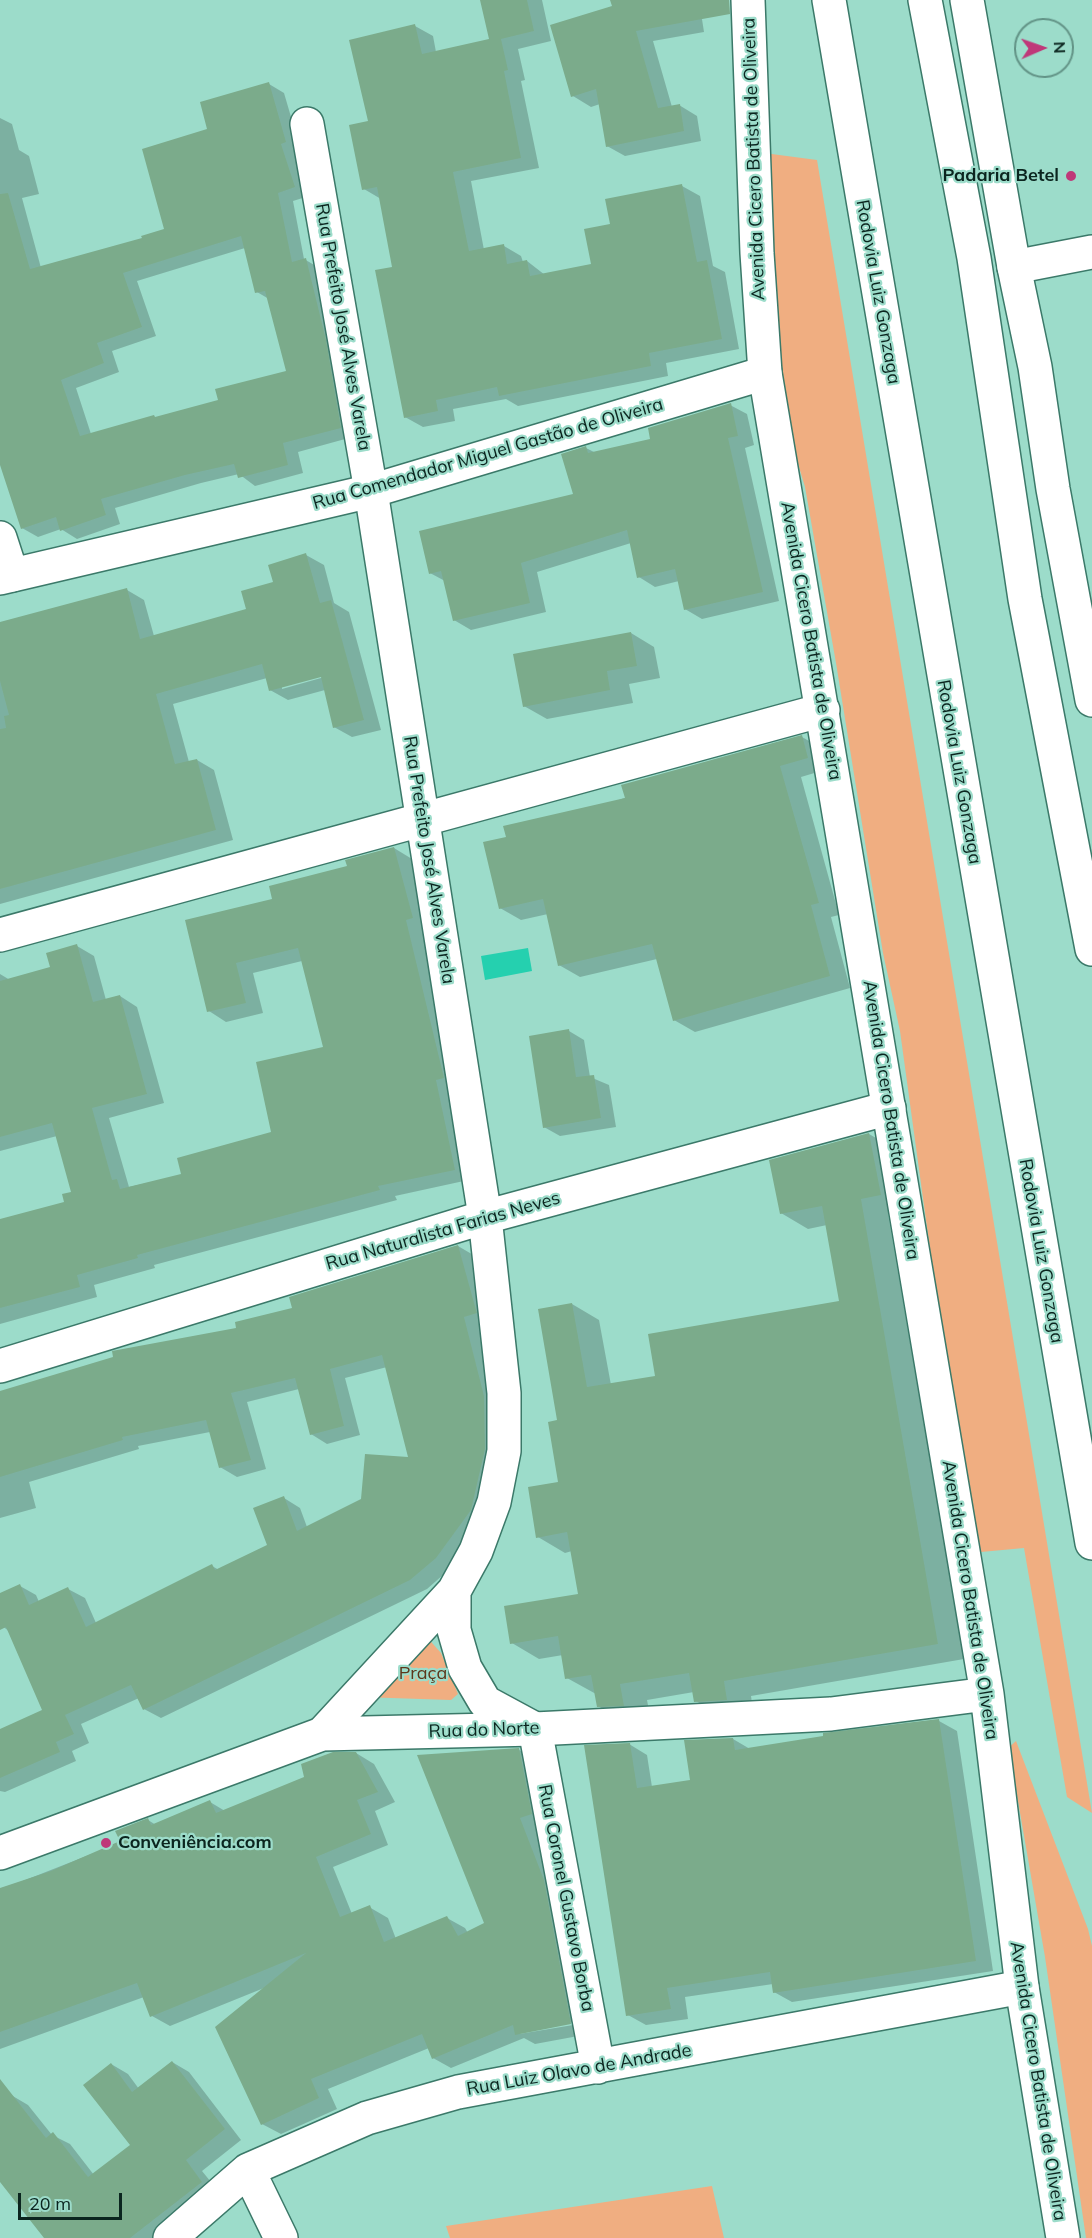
<!DOCTYPE html>
<html>
<head>
<meta charset="utf-8">
<style>
  body { margin:0 }
  #map { position:relative; width:1092px; height:2238px; overflow:hidden; background:#9cdcca; font-family:Mulish,sans-serif }
  canvas { display:block }
  .north { position:absolute; left:1014px; top:18px; width:60px; height:60px; box-sizing:border-box; background:#9cdcca; border:2px solid #629386; border-radius:50%; rotate:88deg; font-size:16px; font-weight:700; line-height:24px; text-align:center; color:#0b251f }
  .north::after { content:''; display:block; margin:auto; width:21px; height:27px; background:#bf3879; clip-path:polygon(50% 0,100% 100%,50% 72%,0 100%) }
  .scale { position:absolute; left:18px; top:2193px; width:104px; height:27px; box-sizing:border-box; border:3px solid #0b251f; border-top:0; padding-left:8px; font-size:18px; line-height:21px; white-space:nowrap; color:#0b251f; -webkit-text-stroke:4px #9cdcca; paint-order:stroke }
</style>
</head>
<body>
<div id="map">
<canvas width="1092" height="2238"></canvas>
<div class="north">N</div>
<div class="scale">20 m</div>
</div>
<script>
const context = document.querySelector('canvas').getContext('2d');
context.lineJoin = 'round';
function fill(path, color) { context.fillStyle = color; context.fill(path, 'evenodd'); }
const poly = rows => new Path2D(rows.map(r => 'M' + r).join(''));
function stroke(path, color, width, dash) { context.strokeStyle = color; context.lineWidth = width; context.lineCap = dash ? 'butt' : 'round'; context.setLineDash(dash || []); context.stroke(path); }
function label(font, color, halo, rows, align = 'center') {
  context.font = font + ' Mulish,sans-serif'; context.lineWidth = 4.5; context.setLineDash([]); context.textBaseline = 'middle'; context.strokeStyle = halo; context.fillStyle = color; for (const [text, x, y, turn = 0] of rows) {
    context.save(); context.translate(x, y); context.rotate((+turn || 0) * Math.PI / 180); context.textAlign = isNaN(turn) ? turn : align; if (halo) context.strokeText(text, 0, 0); context.fillText(text, 0, 0); context.restore();
  }
}
const green = poly([
  [749,151,817,160,1092,1813,1067,1797,1024,1548,981,1552,952,1409,900,1031,883,953,836,663,805,487,773,380],
  [425,1635,441,1653,458,1694,451,1700,361,1697],
  [1016,1741,1088,1929,1092,1946,1092,2238,1086,2238,1045,1957,1014,1778,1007,1749],
  [712,2186,724,2238,450,2238,446,2226]
]);
const water = poly([
  [528,948,532,971,485,980,481,956]
]);
const shadow = poly([
  [482,0,542,0,551,41,518,49,525,80,521,81,539,168,471,181,484,250,504,246,521,256,523,262,527,261,545,275,593,265,612,225,682,186,700,196,713,266,725,272,739,349,666,363,668,376,518,406,506,399,453,409,455,421,423,427,405,417,394,268,381,199,364,189,370,122,415,26,433,36,436,52,490,40],
  [612,0,699,0,704,32,653,41,672,107,679,105,697,116,701,141,625,156,607,146,600,104,591,107,573,96,613,8],
  [269,84,284,93,301,151,309,196,293,201,304,259,321,269,356,436,298,452,303,473,255,486,239,474,201,483,115,508,120,524,77,539,61,529,38,537,22,528,0,460,0,118,12,124,19,150,29,156,39,194,22,198,41,268,144,240,166,230,209,131],
  [245,248,257,292,269,299,287,372,220,401,91,434,76,388,119,372,112,351,156,336,137,281],
  [730,405,747,414,754,445,745,448,779,601,702,619,685,609,679,581,655,587,639,577,631,543,537,572,546,612,471,630,454,620,445,581,430,573,575,495,586,448,596,453,652,440],
  [306,555,324,565,334,603,349,612,381,730,352,737,334,727,325,690,288,700,270,690,267,678,173,704,189,762,197,760,214,770,233,840,0,904,0,624,127,590,144,600,154,636,248,610],
  [327,673,328,676,282,689,282,686],
  [631,633,654,647,660,678,629,684,633,703,547,719,524,706],
  [802,737,823,749,828,769,801,777,839,915,831,917,850,988,695,1032,674,1020,657,959,580,977,559,965,548,914,521,920,500,908,508,838],
  [394,848,412,859,430,928,423,930,461,1088,473,1179,395,1196,397,1200,154,1265,155,1268,94,1285,97,1297,0,1324,0,1221,66,1203,73,1193,57,1136,0,1151,0,974,10,980,52,968,77,946,94,956,106,1000,120,996,137,1007,164,1103,109,1118,129,1187,183,1175,273,1133,325,1048,302,961,253,973,263,1013,226,1022,209,1011,187,921,274,900],
  [569,1031,584,1040,590,1077,609,1085,616,1127,560,1136,544,1127],
  [869,1134,897,1150,908,1210,888,1214,964,1659,751,1696,754,1716,723,1717,696,1701,694,1692,647,1700,651,1721,625,1722,598,1706,596,1694,567,1678,563,1655,539,1659,512,1643,580,1595,572,1551,565,1553,538,1537,560,1483,559,1421,572,1304,599,1320,611,1385,657,1377,841,1302,827,1225,808,1229,781,1213],
  [458,1246,475,1256,492,1322,480,1326,501,1407,501,1459,452,1567,427,1589,161,1718,144,1709,139,1698,81,1724,89,1743,72,1751,76,1761,5,1792,0,1791,0,1730,44,1711,11,1633,0,1624,0,1595,20,1586,36,1595,39,1602,68,1589,85,1598,96,1623,212,1566,219,1570,269,1546,284,1498,300,1508,307,1527,362,1500,410,1459,387,1367,345,1378,360,1435,327,1444,311,1434,299,1389,247,1402,266,1469,237,1477,220,1467,210,1432,138,1446,139,1449,29,1482,36,1508,0,1518,0,1396,238,1329],
  [939,1721,957,1731,993,1971,792,2002,774,1992,773,1984,685,1997,688,2019,646,2025,628,2015,629,1744,647,1755,652,1787,692,1781,733,1739,750,1749],
  [519,1750,538,1760,589,2034,535,2044,524,2038,451,2068,433,2058,429,2048,328,2089,337,2109,281,2134,262,2124,264,1988,170,2026,152,2016,144,1997,0,2049,0,1890,122,1842,148,1820,156,1825,210,1802,225,1811,306,1778,356,1753,374,1764,395,1802,375,1811,388,1845,333,1867,352,1914,369,1907,388,1918,396,1939,447,1918,465,1928,468,1933,486,1924],
  [578,2021,579,2024,519,2034,519,2033],
  [172,2062,189,2072,241,2140,202,2171,219,2192,159,2238,45,2238,0,2180,0,2104,11,2095,28,2105,52,2135,70,2144,94,2175,132,2145,111,2064,128,2074,139,2089]
]);
const building = poly([
  [480,0,527,0,534,31,501,39,508,70,504,71,521,158,453,172,469,251,504,244,507,264,527,260,530,276,591,264,584,229,610,224,605,199,682,184,697,262,707,260,722,339,649,353,651,366,499,396,497,387,436,400,438,411,404,418,375,270,392,267,377,187,362,190,349,125,368,121,349,40,415,24,422,54,489,39],
  [610,0,729,0,730,14,636,31,658,108,680,104,684,131,606,147,596,89,571,97,550,25,612,6],
  [269,82,286,142,281,144,295,187,278,193,292,262,306,258,326,340,341,428,283,443,288,465,238,478,234,464,185,475,101,499,106,515,60,531,56,517,21,529,0,465,0,194,8,193,30,269,142,238,141,236,164,229,142,149,207,129,200,102],
  [241,236,255,293,265,291,286,371,215,389,218,400,155,417,154,415,80,436,61,380,104,363,97,343,142,327,123,273],
  [731,403,738,436,728,438,763,592,684,610,675,569,637,578,627,530,521,563,530,603,453,621,441,571,429,574,419,531,573,494,561,454,586,446,588,453,650,439,648,428],
  [306,553,320,603,331,600,364,720,333,728,321,677,269,691,262,664,156,694,175,764,197,759,216,830,0,889,0,729,6,728,4,716,9,715,0,681,0,622,127,588,140,639,246,609,241,591,273,582,268,565],
  [631,632,637,666,607,671,610,690,523,707,513,654],
  [802,735,808,758,780,766,819,903,811,905,830,976,673,1021,652,944,558,966,543,899,499,909,483,842,506,837,503,826,625,798,621,785],
  [394,847,413,918,406,920,444,1078,436,1080,455,1170,378,1186,380,1190,137,1255,138,1258,77,1275,80,1287,0,1308,0,1219,64,1202,62,1194,71,1192,52,1123,0,1137,0,981,50,967,46,953,77,944,93,1002,120,995,147,1094,92,1108,112,1180,117,1179,120,1189,181,1174,177,1158,271,1132,256,1062,323,1047,298,948,236,963,246,1003,207,1012,185,920,272,899,269,886,347,866,345,860],
  [569,1029,576,1077,594,1075,601,1118,543,1128,529,1036],
  [869,1133,881,1195,861,1199,938,1644,724,1681,727,1700,694,1702,689,1673,620,1684,624,1706,597,1707,591,1675,565,1679,558,1636,510,1644,504,1606,578,1594,567,1532,536,1538,528,1487,558,1482,548,1422,557,1420,538,1309,572,1303,587,1387,655,1376,648,1334,839,1301,822,1206,780,1214,769,1160],
  [458,1245,476,1310,477,1313,464,1317,484,1396,485,1449,471,1510,436,1558,410,1580,143,1710,131,1685,65,1715,74,1734,56,1742,60,1752,0,1778,0,1729,42,1710,6,1627,0,1630,0,1593,20,1584,29,1605,68,1587,86,1627,212,1564,215,1570,267,1545,253,1508,284,1496,297,1531,361,1499,365,1454,408,1457,382,1355,330,1369,344,1426,310,1435,295,1378,231,1393,251,1460,219,1468,206,1420,122,1437,123,1440,0,1477,0,1391,113,1357,112,1351,236,1328,235,1322,292,1308,289,1297],
  [939,1719,976,1961,773,1993,770,1972,667,1988,671,2009,626,2016,584,1745,630,1743,637,1788,690,1780,684,1740,733,1738,735,1750,823,1736,823,1733],
  [519,1748,532,1814,520,1818,544,1880,571,2024,515,2035,513,2025,432,2059,422,2034,311,2079,319,2098,261,2125,215,2027,306,1953,150,2017,137,1983,0,2032,0,1888,51,1871,120,1841,115,1831,148,1818,151,1825,210,1800,216,1813,304,1777,301,1764,333,1752,356,1752,378,1792,357,1800,371,1834,316,1857,340,1917,370,1905,384,1942,447,1916,458,1936,484,1923,417,1755],
  [172,2061,225,2129,186,2160,202,2182,130,2238,44,2238,0,2182,0,2079,46,2138,53,2132,88,2177,130,2145,83,2085,111,2063,132,2092]
]);
const minor = poly([
  [307,124,371,491,485,1217,504,1393,504,1451,494,1502,476,1551,454,1591,322,1734],
  [1014,267,1092,252],
  [0,538,12,575],
  [0,935,823,710],
  [0,1366,485,1217,889,1108],
  [454,1591,454,1630,465,1668,485,1702,535,1729,598,2067],
  [248,2170,281,2238],
  [170,2238,248,2170,367,2118,458,2092,1022,1987]
]);
const tertiary = poly([
  [0,578,371,491,765,373]
]);
const secondary = poly([
  [748,0,757,253,765,373,987,1694,1022,1987,1063,2238],
  [967,0,1014,267,1035,367,1053,489,1092,700],
  [0,1853,322,1734,535,1729,831,1714,987,1694]
]);
const trunk = poly([
  [829,0,1092,1543],
  [925,0,974,258,1025,599,1092,949]
]);
const markers = [
  [1071,176,6,"#bf3879"],
  [106,1843,6,"#bf3879"]
];
const streetNames = [
  ["Avenida Cicero Batista de Oliveira",754,159,-92],
  ["Rodovia Luiz Gonzaga",878,292,80],
  ["Rua Prefeito José Alves Varela",343,327,80],
  ["Rua Comendador Miguel Gastão de Oliveira",488,454,-16],
  ["Avenida Cicero Batista de Oliveira",811,641,80],
  ["Rodovia Luiz Gonzaga",959,772,80],
  ["Rua Prefeito José Alves Varela",429,860,81],
  ["Avenida Cicero Batista de Oliveira",891,1120,81],
  ["Rua Naturalista Farias Neves",443,1231,-16],
  ["Rodovia Luiz Gonzaga",1041,1251,80],
  ["Avenida Cicero Batista de Oliveira",970,1600,81],
  ["Rua do Norte",484,1730,-2],
  ["Rua Coronel Gustavo Borba",566,1898,79],
  ["Rua Luiz Olavo de Andrade",579,2070,-10],
  ["Avenida Cicero Batista de Oliveira",1038,2081,81]
];
const poiNames = [
  ["Padaria Betel",1059,176],
  ["Conveniência.com",118,1843,"left"]
];
const parkNames = [
  ["Praça",423,1674]
];
fill(green, '#f0ae81');
fill(water, '#25d0af');
fill(shadow, '#0003');
fill(building, '#7bab8b');
stroke(minor, '#3b7969', 36);
stroke(tertiary, '#3b7969', 36);
stroke(secondary, '#3b7969', 36);
stroke(trunk, '#3b7969', 36);
stroke(minor, '#fff', 33);
stroke(tertiary, '#fff', 33);
stroke(secondary, '#fff', 33);
stroke(trunk, '#fff', 33);
for (const [x, y, r, color] of markers) { const dot = new Path2D(); dot.arc(x, y, r, 0, 2 * Math.PI); context.fillStyle = color; context.fill(dot); stroke(dot, '#9cdcca', 2); }
label('18px', '#0b251f', '#9cdcca', streetNames);
label('bold 18px', '#0b251f', '#9cdcca', poiNames, 'right');
label('18px', '#5d371b', '#9cdcca', parkNames);
</script>
</body>
</html>
